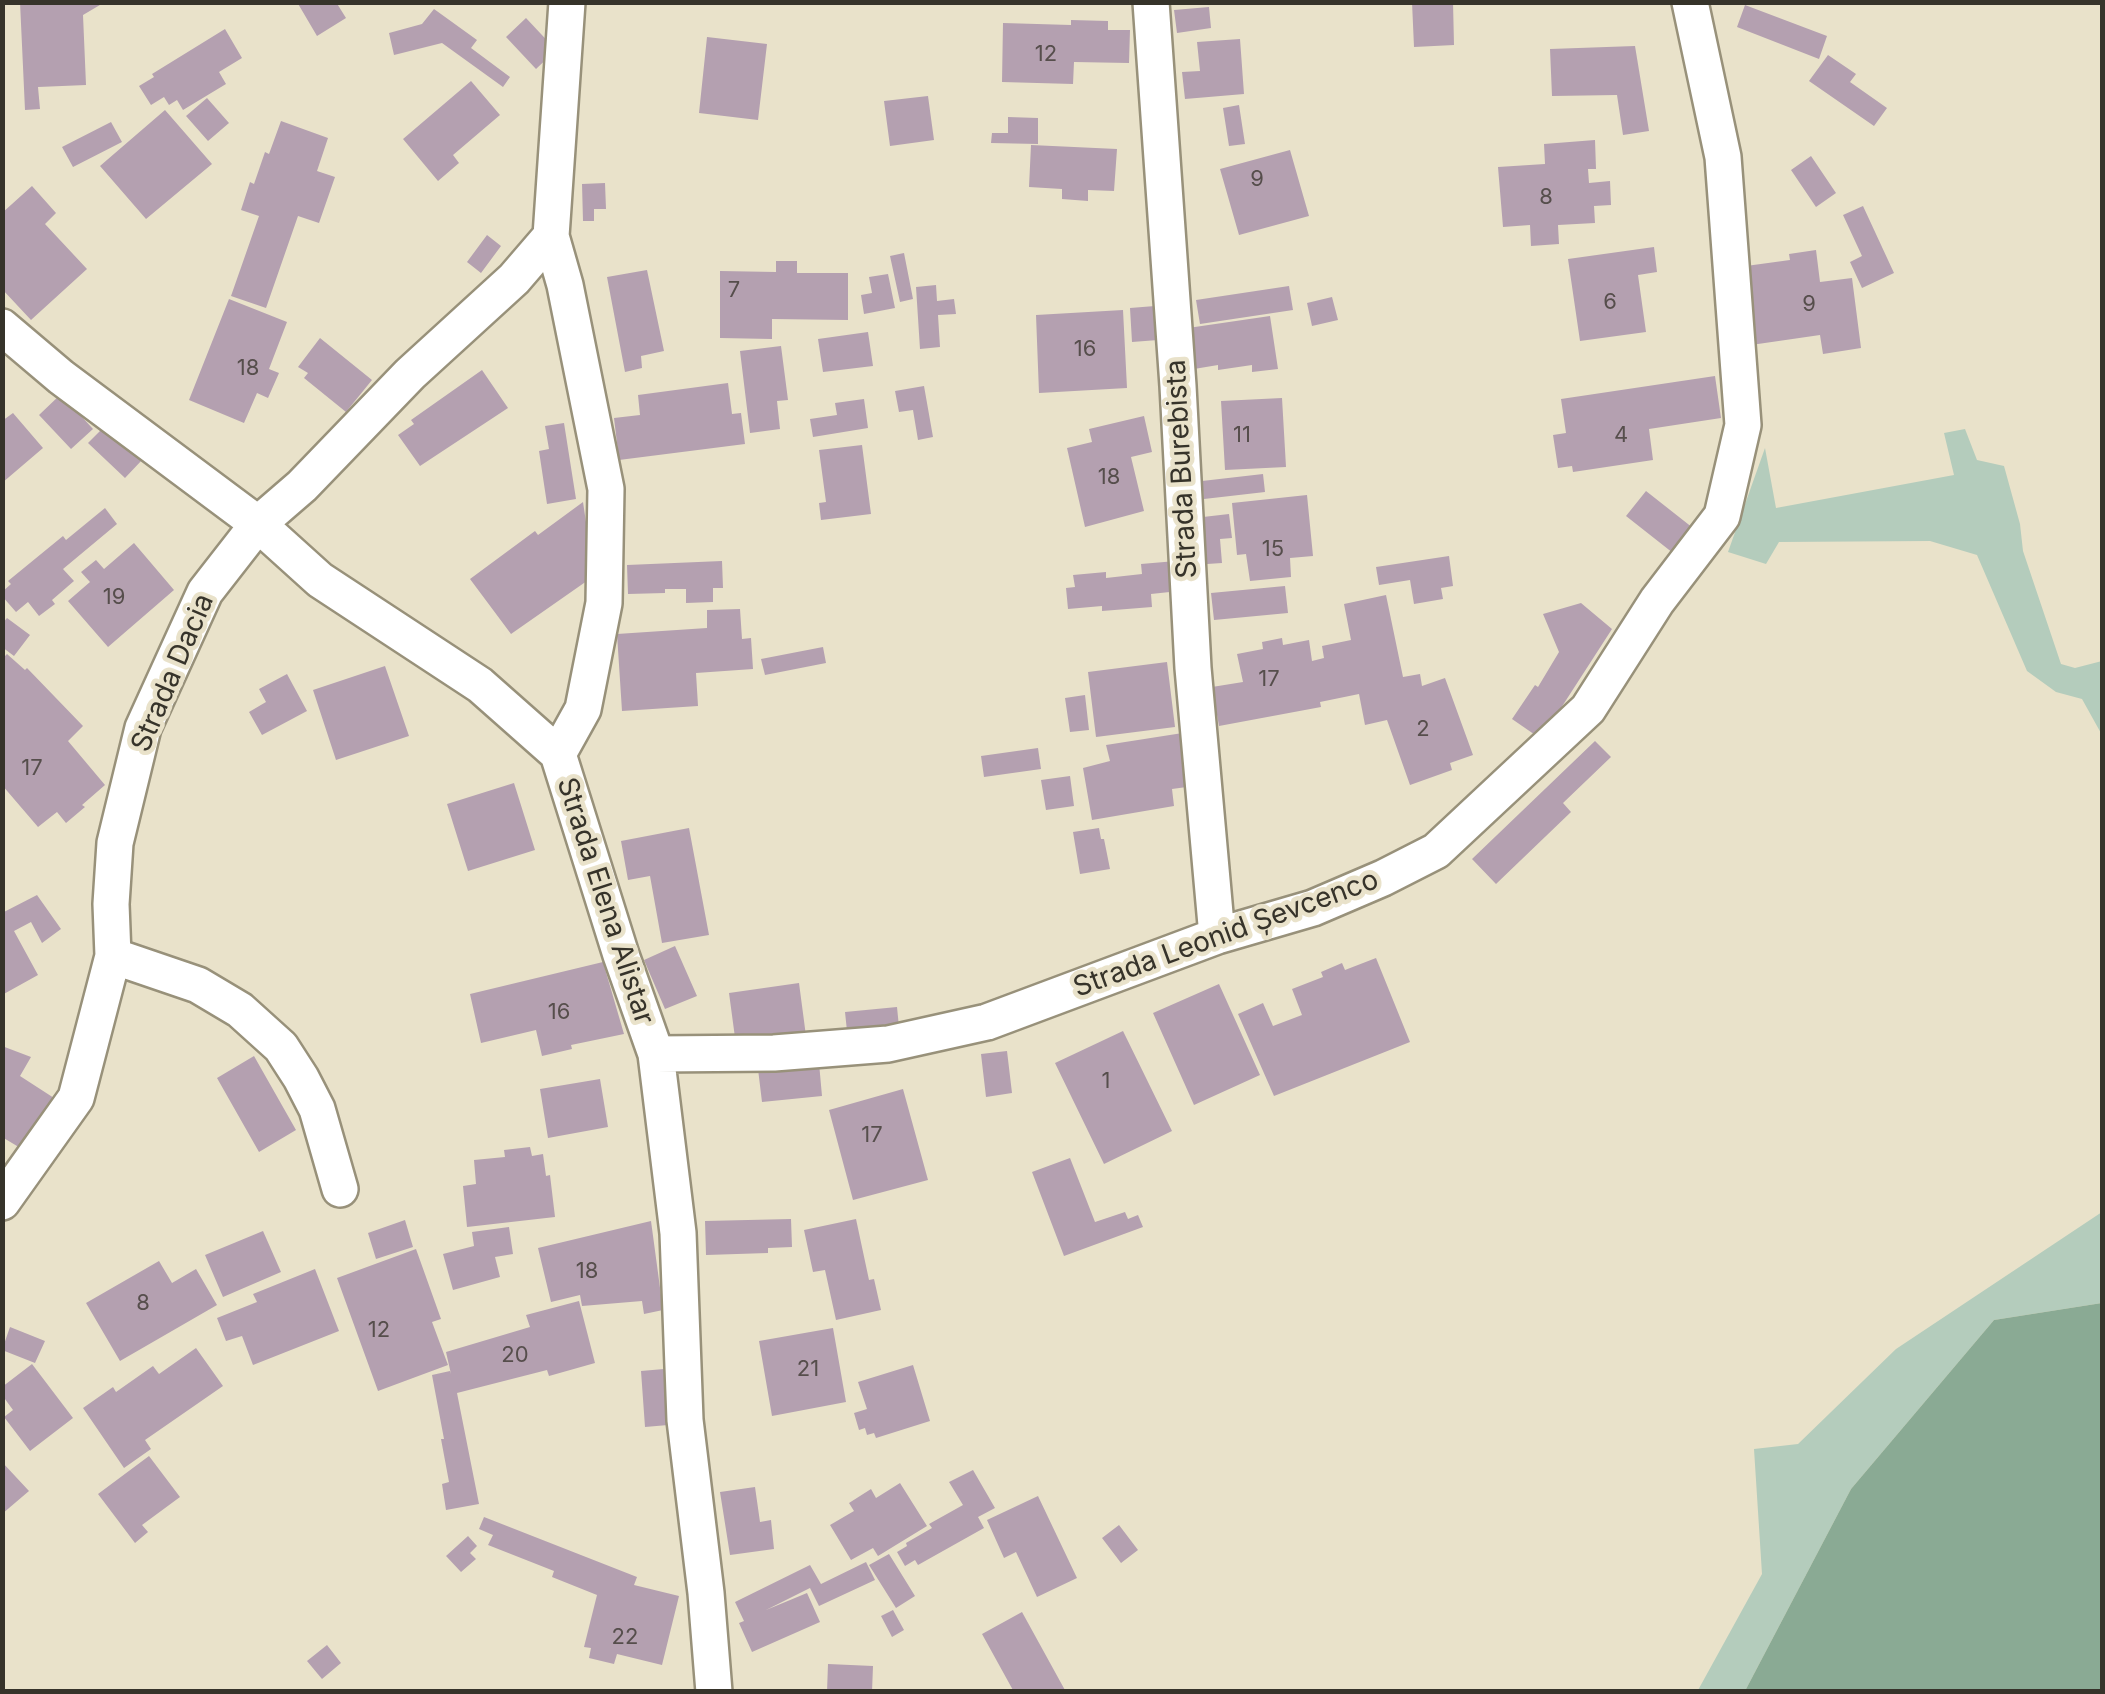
<!DOCTYPE html>
<html>
<head>
<meta charset="utf-8">
<style>
  body { margin:0 }
  #map { position:relative; width:2105px; height:1694px; overflow:hidden; background:#e9e2ca; font-family:Inter,sans-serif }
  canvas { display:block }
  .frame { position:absolute; inset:0; border:5px solid #36332a; pointer-events:none }
</style>
</head>
<body>
<div id="map">
<canvas width="2105" height="1694"></canvas>
<div class="frame"></div>
</div>
<script>
const context = document.querySelector('canvas').getContext('2d');
context.lineJoin = 'round';
function fill(path, color) { context.fillStyle = color; context.fill(path, 'evenodd'); }
const poly = rows => new Path2D(rows.map(r => 'M' + r).join(''));
function stroke(path, color, width, dash) { context.strokeStyle = color; context.lineWidth = width; context.lineCap = dash ? 'butt' : 'round'; context.setLineDash(dash || []); context.stroke(path); }
function label(font, color, halo, rows, align = 'center') {
  context.font = font + ' Inter,sans-serif'; context.lineWidth = 9; context.setLineDash([]); context.textBaseline = 'middle'; context.strokeStyle = halo; context.fillStyle = color; for (const [text, x, y, turn = 0] of rows) {
    context.save(); context.translate(x, y); context.rotate((+turn || 0) * Math.PI / 180); context.textAlign = isNaN(turn) ? turn : align; if (halo) context.strokeText(text, 0, 0); context.fillText(text, 0, 0); context.restore();
  }
}
const green = poly([
  [1965,429,1977,460,2004,466,2020,524,2023,551,2061,664,2075,668,2102,661,2102,735,2082,699,2056,692,2027,671,1977,555,1930,541,1779,542,1766,564,1728,552,1765,448,1776,508,1954,475,1944,433],
  [2102,1212,2102,1303,1994,1320,1851,1489,1745,1691,1697,1692,1762,1574,1754,1449,1798,1444,1896,1349]
]);
const forest = poly([
  [2102,1303,2102,1691,1745,1691,1851,1489,1994,1320]
]);
const building = poly([
  [20,2,105,2,83,15,86,85,38,87,40,109,25,110],
  [297,2,336,2,346,18,317,36],
  [1412,2,1453,2,1454,45,1414,47],
  [1745,5,1827,36,1819,59,1737,27],
  [1209,7,1211,28,1177,33,1174,10],
  [434,9,477,40,471,48,510,77,503,87,442,43,394,55,389,33,422,24],
  [526,18,556,50,536,69,506,37],
  [1071,20,1108,21,1108,30,1130,30,1129,63,1074,62,1073,84,1002,82,1003,23,1071,25],
  [225,29,242,58,219,72,226,84,183,110,177,100,169,105,164,97,151,105,139,86,154,77,152,74],
  [707,37,767,44,758,120,699,113],
  [1240,39,1244,94,1185,99,1182,72,1200,71,1197,42],
  [1635,46,1649,131,1623,135,1617,95,1552,96,1550,49],
  [1828,55,1856,74,1850,82,1887,108,1874,126,1809,81],
  [471,81,500,115,453,155,459,163,438,181,403,139],
  [928,96,934,140,890,146,884,101],
  [207,98,229,123,208,141,186,116],
  [1239,105,1245,144,1229,146,1223,108],
  [165,110,212,164,146,219,100,166],
  [1008,117,1038,118,1038,144,991,143,992,133,1008,133],
  [281,121,328,138,317,171,335,177,319,223,298,216,266,308,231,296,259,216,241,210,250,182,254,184,265,152,269,154],
  [111,122,122,142,73,167,62,147],
  [1595,140,1596,169,1588,169,1589,183,1610,181,1611,205,1594,206,1595,223,1558,225,1559,244,1531,246,1530,225,1503,227,1498,167,1545,164,1544,144],
  [1031,145,1117,149,1114,191,1088,190,1088,201,1062,199,1062,189,1029,187],
  [1290,150,1309,216,1239,235,1220,169],
  [1811,156,1836,193,1816,207,1791,170],
  [605,183,606,209,594,209,594,221,583,221,582,184],
  [32,186,56,213,45,224,87,269,31,320,2,289,2,213],
  [1863,206,1894,273,1862,288,1850,262,1862,256,1843,215],
  [487,235,501,246,481,273,467,262],
  [1654,247,1657,272,1638,275,1646,332,1580,341,1568,259],
  [1816,250,1820,282,1852,278,1861,348,1823,354,1820,335,1751,345,1746,266,1790,260,1789,254],
  [904,253,913,299,900,302,890,256],
  [776,261,797,261,797,273,848,273,848,320,772,319,772,339,720,338,720,271,776,272],
  [647,270,664,351,641,356,642,368,625,372,607,277],
  [888,274,895,308,864,314,861,295,872,293,869,277],
  [936,285,937,301,954,299,956,314,938,315,940,347,920,349,916,287],
  [1289,286,1293,310,1200,324,1196,300],
  [1332,297,1338,320,1312,326,1307,303],
  [229,299,287,322,269,369,279,373,268,398,257,393,244,423,189,400],
  [1155,306,1158,340,1132,342,1130,308],
  [1123,310,1127,388,1039,393,1036,315],
  [1270,316,1278,369,1252,372,1252,365,1218,370,1218,365,1194,369,1188,328],
  [868,332,873,366,823,372,818,339],
  [320,338,372,380,346,412,304,378,308,373,298,367],
  [781,346,788,400,777,401,780,429,750,433,740,351],
  [482,370,508,408,420,466,398,435,414,424,411,420],
  [1715,376,1721,418,1649,429,1653,460,1573,472,1572,466,1558,468,1553,435,1566,433,1561,399],
  [728,383,732,414,741,413,745,444,619,460,614,418,640,415,638,395],
  [924,386,933,437,918,440,913,410,899,412,895,391],
  [61,394,93,429,71,449,39,415],
  [1282,398,1286,467,1225,470,1221,401],
  [864,399,868,428,813,437,810,419,837,415,835,403],
  [13,413,43,448,2,483,2,421],
  [1144,416,1152,452,1131,457,1144,511,1085,527,1067,448,1092,442,1089,429],
  [564,423,576,499,547,504,539,451,549,449,545,426],
  [106,425,142,460,125,478,88,443],
  [862,445,871,514,821,520,819,503,826,502,819,450],
  [1263,474,1265,492,1204,499,1202,481],
  [1646,491,1693,528,1673,553,1626,516],
  [1307,495,1313,556,1290,558,1291,577,1250,581,1246,554,1237,555,1232,503],
  [583,502,594,576,511,634,470,579,535,531,538,535],
  [105,508,117,524,63,569,74,581,52,600,55,604,39,616,28,602,16,612,2,596,2,592,11,584,8,581,63,536,66,540],
  [1229,514,1232,538,1220,539,1222,563,1207,564,1203,517],
  [134,543,174,590,108,647,68,601,90,582,81,572,96,560,104,569],
  [1449,556,1453,586,1441,588,1443,599,1414,604,1410,580,1379,585,1376,567],
  [722,561,723,588,713,588,713,602,686,603,686,589,665,589,665,593,628,594,627,565],
  [1176,561,1179,591,1151,594,1152,607,1102,611,1102,606,1068,609,1066,588,1075,587,1073,575,1106,572,1106,578,1142,574,1141,564],
  [1285,586,1288,613,1214,620,1211,593],
  [1386,595,1403,677,1420,674,1422,686,1445,678,1473,755,1450,763,1452,770,1410,785,1387,720,1365,725,1359,694,1320,702,1321,707,1219,726,1212,687,1243,682,1237,654,1263,649,1262,642,1282,638,1283,645,1309,640,1312,661,1324,658,1322,646,1351,640,1344,604],
  [1581,603,1612,629,1541,739,1512,719,1535,685,1538,687,1559,652,1543,614],
  [740,609,742,639,751,638,753,669,696,673,698,706,622,711,617,634,707,628,707,610],
  [7,618,30,635,14,656,2,647,2,624],
  [823,647,826,663,765,675,761,659],
  [7,654,25,670,27,668,83,726,68,741,105,785,82,805,85,807,66,823,57,812,38,827,2,785,2,659],
  [1167,662,1175,727,1096,737,1088,672],
  [385,666,409,736,336,760,313,690],
  [287,674,307,711,262,735,249,712,266,702,259,689],
  [1085,695,1089,730,1070,732,1065,698],
  [1189,732,1194,786,1172,789,1174,806,1092,820,1083,768,1110,761,1106,745],
  [1595,741,1611,757,1563,803,1571,812,1496,884,1472,859],
  [1038,748,1041,769,984,777,981,756],
  [1070,776,1074,806,1046,810,1041,780],
  [514,783,535,850,468,871,447,804],
  [689,828,709,935,662,943,650,876,628,880,621,841],
  [1099,828,1101,839,1104,839,1110,869,1080,874,1073,832],
  [37,895,61,929,42,943,31,922,14,931,38,975,2,995,2,913],
  [675,946,697,996,665,1009,644,960],
  [1376,958,1410,1042,1274,1096,1238,1014,1263,1003,1273,1026,1302,1015,1292,989,1323,977,1321,972,1342,963,1345,970],
  [603,962,624,1034,571,1045,572,1049,542,1056,536,1030,481,1043,470,994],
  [799,983,806,1036,736,1045,729,993],
  [1219,984,1260,1075,1194,1105,1153,1013],
  [897,1007,899,1027,847,1031,845,1012],
  [1123,1031,1172,1131,1104,1164,1055,1063],
  [2,1046,31,1057,20,1076,54,1098,22,1149,2,1137],
  [1007,1051,1012,1093,986,1097,981,1054],
  [254,1056,296,1130,259,1152,217,1078],
  [819,1063,822,1096,762,1102,758,1069],
  [600,1079,608,1127,548,1138,540,1089],
  [903,1089,928,1180,853,1200,829,1110],
  [530,1147,532,1156,543,1154,546,1176,550,1175,555,1217,467,1227,463,1186,476,1184,474,1160,505,1157,504,1150],
  [1070,1158,1095,1222,1125,1212,1128,1219,1138,1215,1143,1227,1064,1256,1032,1172],
  [791,1219,792,1247,768,1248,768,1253,706,1255,705,1221],
  [856,1219,869,1280,874,1279,881,1310,836,1320,825,1270,813,1272,804,1230],
  [405,1220,413,1247,376,1259,368,1233],
  [651,1221,663,1310,644,1314,642,1301,582,1306,580,1295,551,1302,538,1248],
  [509,1227,513,1254,495,1257,500,1277,453,1290,443,1254,474,1246,472,1232],
  [263,1231,281,1272,223,1297,205,1255],
  [416,1249,441,1319,432,1322,448,1365,378,1391,337,1278],
  [159,1261,172,1283,196,1269,217,1305,120,1361,86,1303],
  [315,1269,339,1331,253,1365,242,1336,226,1341,217,1318,257,1302,253,1294],
  [579,1301,595,1363,549,1376,547,1370,457,1393,479,1504,446,1510,442,1484,449,1482,441,1439,444,1439,432,1375,450,1371,451,1374,446,1352,530,1327,526,1315],
  [10,1327,45,1341,35,1363,2,1350],
  [833,1328,846,1402,772,1416,759,1341],
  [196,1348,223,1386,145,1440,151,1449,124,1468,83,1408,113,1387,116,1392,153,1366,159,1374],
  [32,1364,73,1418,30,1451,4,1417,13,1410,2,1395,2,1387],
  [913,1365,930,1421,876,1438,874,1433,867,1435,865,1428,859,1430,854,1413,867,1409,858,1382],
  [664,1369,668,1425,645,1427,641,1371],
  [149,1456,180,1497,142,1525,148,1532,135,1543,98,1494],
  [2,1462,29,1491,2,1514],
  [973,1470,995,1508,978,1517,984,1528,918,1565,915,1560,905,1566,897,1552,907,1546,906,1543,932,1528,929,1524,963,1505,949,1482],
  [900,1483,927,1526,878,1556,873,1548,851,1560,830,1525,854,1511,849,1503,871,1489,876,1498],
  [755,1487,760,1522,771,1520,774,1549,730,1555,720,1492],
  [1038,1496,1077,1578,1037,1597,1016,1552,1004,1558,987,1520],
  [484,1517,637,1577,634,1585,679,1596,662,1665,617,1654,614,1664,589,1658,591,1648,584,1647,597,1595,552,1577,554,1571,488,1545,493,1535,479,1529],
  [1119,1525,1138,1550,1121,1563,1102,1538],
  [468,1536,477,1546,470,1553,476,1559,461,1572,446,1556],
  [889,1554,915,1596,896,1608,869,1565],
  [866,1562,875,1580,819,1606,810,1588,766,1610,807,1593,820,1622,752,1652,739,1623,744,1621,735,1602,810,1565,821,1584],
  [893,1610,904,1630,892,1637,881,1616],
  [1022,1612,1066,1692,1014,1692,982,1634],
  [327,1645,341,1663,322,1679,307,1661],
  [828,1664,873,1666,872,1692,827,1692]
]);
const minor = poly([
  [567,2,551,236,565,285,606,489,604,603,583,709,558,754,621,955,656,1054,678,1233,685,1420,706,1593,714,1692],
  [1151,2,1178,386,1193,668,1217,936],
  [2,327,61,377,258,524,320,580,480,685,558,754],
  [113,956,198,985,240,1010,281,1047,301,1078,317,1109,340,1189],
  [656,1054,774,1053,888,1044,987,1022,1217,936,1313,908,1383,878,1436,851,1588,709,1657,601,1722,516,1743,425,1723,157,1690,2],
  [2,1202,76,1098,113,956,111,904,115,843,143,728,205,592,258,524,302,486,410,374,514,279,551,236]
]);
const numberNames = [
  ["12",1046,54],
  ["9",1257,179],
  ["8",1546,197],
  ["7",734,290],
  ["6",1610,302],
  ["9",1809,304],
  ["16",1085,349],
  ["18",248,368],
  ["11",1242,435],
  ["4",1621,435],
  ["18",1109,477],
  ["15",1273,549],
  ["19",114,597],
  ["17",1269,679],
  ["2",1423,729],
  ["17",32,768],
  ["16",559,1012],
  ["1",1106,1081],
  ["17",872,1135],
  ["18",587,1271],
  ["8",143,1303],
  ["12",379,1330],
  ["20",515,1355],
  ["21",808,1369],
  ["22",625,1637]
];
const streetNames = [
  ["Strada Burebista",1182,469,-93],
  ["Strada Dacia",173,673,-67],
  ["Strada Elena Alistar",605,901,72],
  ["Strada Leonid Șevcenco",1226,934,-20]
];
fill(green, '#b4ccbc');
fill(forest, '#8aaa94');
fill(building, '#b4a0b0');
stroke(minor, '#98917a', 40);
stroke(minor, '#fff', 35);
label('22px', '#564e4c', null, numberNames);
label('28px', '#36332a', '#e9e2ca', streetNames);
</script>
</body>
</html>
